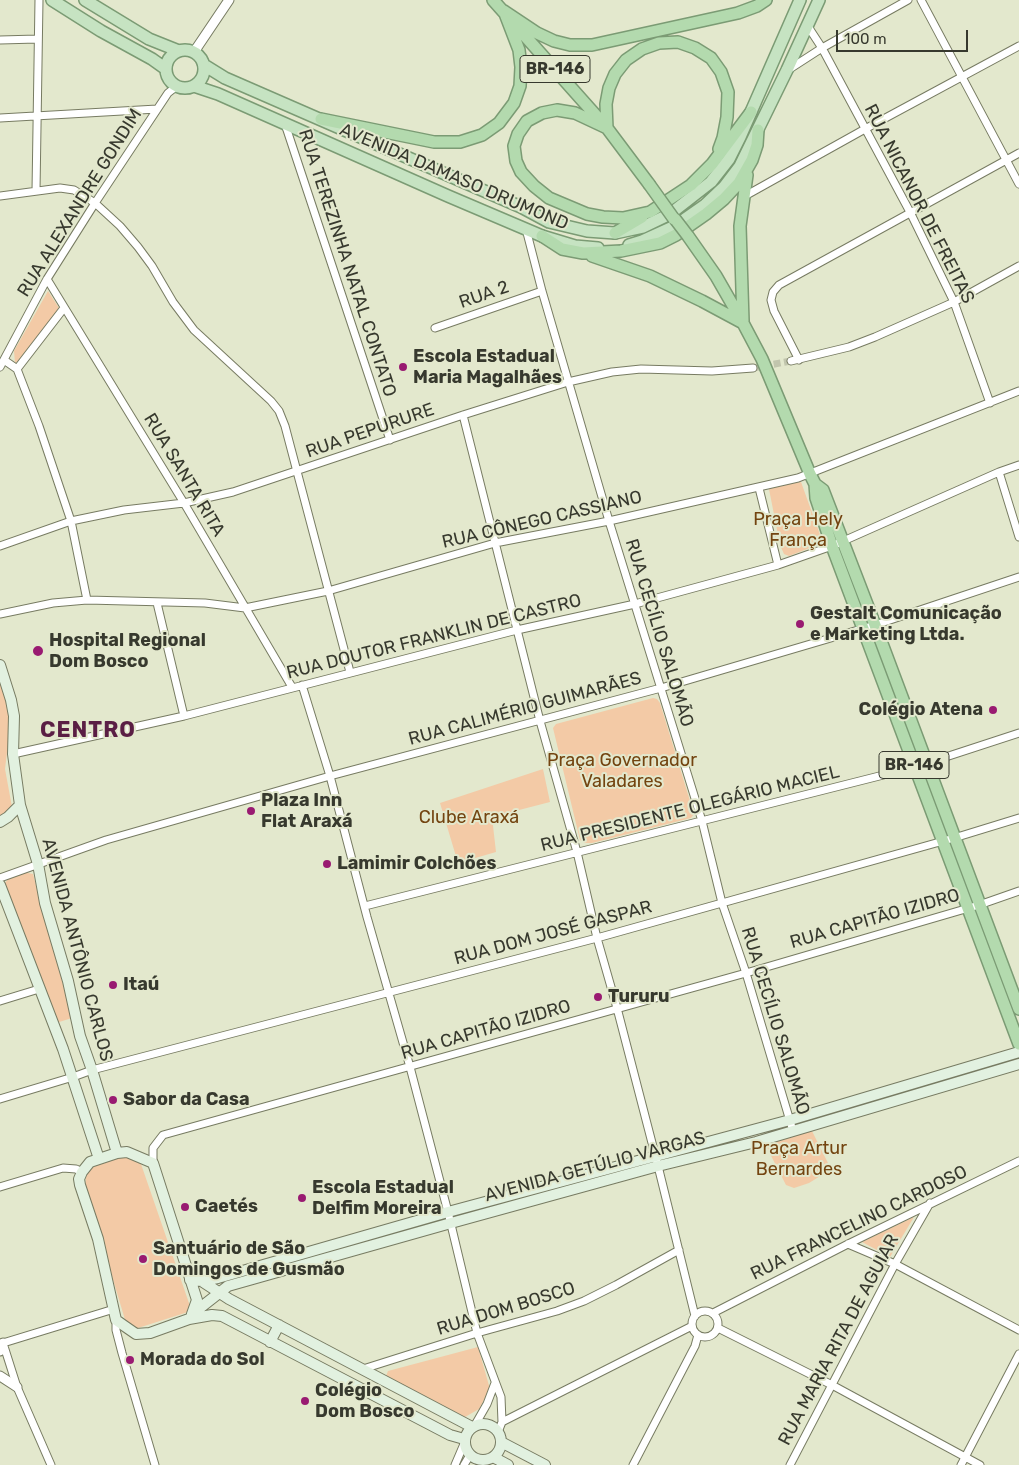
<!DOCTYPE html>
<html>
<head>
<meta charset="utf-8">
<style>
  body { margin:0 }
  #map { position:relative; width:1019px; height:1465px; overflow:hidden; background:#e3e8cd; font-family:Rubik,sans-serif }
  canvas { display:block }
  .scale { position:absolute; left:836px; top:30px; width:132px; height:22px; box-sizing:border-box; border:2px solid #37392e; border-top:0; padding-left:6px; font-size:15px; line-height:18px; white-space:nowrap; color:#37392e; -webkit-text-stroke:4px #e3e8cd; paint-order:stroke }
</style>
</head>
<body>
<div id="map">
<canvas width="1019" height="1465"></canvas>
<div class="scale">100 m</div>
</div>
<script>
const context = document.querySelector('canvas').getContext('2d');
context.lineJoin = 'round';
function fill(path, color) { context.fillStyle = color; context.fill(path, 'evenodd'); }
const poly = rows => new Path2D(rows.map(r => 'M' + r).join(''));
function stroke(path, color, width, dash) { context.strokeStyle = color; context.lineWidth = width; context.lineCap = dash ? 'butt' : 'round'; context.setLineDash(dash || []); context.stroke(path); }
function label(font, color, halo, rows, align = 'center') {
  context.font = font + ' Rubik,sans-serif'; context.lineWidth = 4; context.setLineDash([]); context.textBaseline = 'middle'; context.strokeStyle = halo; context.fillStyle = color; for (const [text, x, y, turn = 0] of rows) {
    context.save(); context.translate(x, y); context.rotate((+turn || 0) * Math.PI / 180); context.textAlign = isNaN(turn) ? turn : align; if (halo) context.strokeText(text, 0, 0); context.fillText(text, 0, 0); context.restore();
  }
}
const green = poly([
  [48,291,59,308,20,360,15,363,14,351],
  [801,482,823,543,789,556,784,554,780,545,769,489,769,487],
  [0,684,7,698,10,728,5,769,12,807,0,818],
  [653,698,657,699,660,703,694,814,691,818,592,843,585,843,580,840,553,728,556,724],
  [543,769,550,802,492,817,496,852,458,863,440,803],
  [23,872,33,874,72,1018,56,1023,2,886,11,876],
  [811,1129,828,1163,826,1170,822,1175,809,1183,794,1188,786,1185,765,1144],
  [127,1156,134,1158,141,1164,190,1306,188,1312,138,1328,130,1327,126,1323,85,1186,86,1177,89,1169,94,1165],
  [914,1217,890,1257,862,1242],
  [478,1347,490,1389,479,1409,465,1417,386,1376,388,1371]
]);
const minorTunnel = poly([
  [753,368,791,361]
]);
const minor = poly([
  [921,0,1019,184],
  [807,25,822,48,910,212,954,302,990,403],
  [0,40,37,39],
  [788,70,822,48,908,0],
  [0,118,157,109],
  [285,124,390,440],
  [36,191,39,0],
  [0,196,60,188,74,190,95,203,120,226,138,247,152,266,173,302,194,330,271,401,279,411,285,426,350,672],
  [743,197,865,129,1019,46],
  [526,229,542,291,609,521,702,821,722,903,746,973,793,1131],
  [47,279,184,503,292,687],
  [435,328,542,291],
  [4,360,17,369,39,426,71,521,87,600],
  [799,360,774,311,771,300,773,292,779,285,1019,153],
  [791,361,849,347,875,337,954,302,1019,266],
  [0,367,47,279,95,203,168,93,177,86],
  [17,369,64,308],
  [463,415,540,721,577,852,597,938,617,1008,658,1166,695,1316],
  [999,472,1019,537],
  [759,488,778,565],
  [0,546,71,521,124,510,184,503,233,492,463,415,568,382,612,372,641,369,712,371,753,368],
  [157,603,184,716],
  [0,614,53,603,87,600,205,603,245,608,328,591,495,543,609,521,798,478,1019,391],
  [302,685,330,776,367,917,410,1067,448,1212,477,1333,501,1397,502,1422,498,1432],
  [13,754,184,716,517,630,635,604,778,565,832,546,999,472,1019,465],
  [0,878,106,840,330,776,661,688,875,625,1019,577],
  [365,906,915,767,1019,733],
  [0,1001,39,989],
  [0,1099,73,1077,92,1070,597,938,954,838,1019,818],
  [153,1163,153,1148,163,1135,746,973,979,905,1019,891],
  [0,1187,63,1168,76,1169,82,1172],
  [848,1244,895,1264,1019,1330],
  '692 1324a13 13 0 1 1 26 0a13 13 0 1 1-26 0Z',
  [713,1313,848,1244,1019,1161],
  [116,1320,116,1330,122,1353,155,1465],
  [718,1328,832,1385,980,1465],
  [3,1343,17,1387,51,1465],
  [0,1344,114,1309],
  [363,1369,477,1333,557,1311,584,1301,616,1285,679,1250],
  [502,1422,692,1326],
  [475,1425,487,1404,495,1383],
  [455,1465,464,1444],
  [464,1465,470,1455],
  [633,1465,695,1346,698,1335],
  [790,1465,895,1264,930,1203],
  [961,1465,1019,1354]
]);
const tertiary = poly([
  [194,52,229,0],
  [0,1351,3,1343],
  [0,1376,17,1387]
]);
const secondary = poly([
  [0,665,11,700,14,716,13,754,20,805,38,864,45,903,68,981,80,1036,92,1070,117,1153],
  [0,822,8,817,20,805],
  [0,885,63,1049,99,1159],
  [190,1280,202,1281,218,1278,448,1212,790,1120,1019,1052],
  [200,1280,229,1299,472,1427],
  [192,1314,197,1300,153,1163,127,1152,117,1153,90,1162,82,1172,79,1179,80,1185,98,1239,116,1320,123,1325,136,1334,150,1333,189,1319,212,1315,222,1316,450,1435,464,1439],
  [189,1319,200,1308,228,1286,451,1223,658,1166,756,1142,1019,1064],
  [270,1342,279,1325],
  '465 1442a18 18 0 1 1 36 0a18 18 0 1 1-36 0Z',
  [501,1442,545,1465],
  [493,1457,508,1465]
]);
const primary = poly([
  [52,0,101,31,152,59,166,69],
  [85,0,149,39,179,51],
  '166 69a19 19 0 1 1 38 0a19 19 0 1 1-38 0Z',
  [204,65,225,78,521,207,549,222,587,231,615,233,643,227,670,214,711,182,729,159,740,137,800,0],
  [194,86,218,94,448,196,542,236,575,246,598,248],
  [629,245,642,241,675,226,705,205,724,187,740,166,787,70,819,0]
]);
const trunk = poly([
  [493,0,607,128,649,184],
  [504,11,537,33,554,41,570,45,592,45,738,13,757,6,766,0],
  [321,119,434,142,460,142,482,135,499,123,514,103,520,86,521,67,519,50,504,11],
  [607,128,575,113,557,110,542,113,527,121,518,134,514,146,516,161,521,172,534,186,549,198,587,214,603,217,623,218,650,212,691,185,712,164,751,112],
  [607,128,606,104,609,88,615,74,626,60,642,49,659,43,678,42,695,48,711,58,721,72,728,92,727,117,723,138,719,149],
  [615,233,642,217],
  [542,236,562,249,583,253,621,251,660,243,676,235,706,214,724,199,739,183,752,160,757,145,758,130],
  [688,236,716,276,743,323,762,359,810,474,815,484,823,490,875,625,1019,1009],
  [592,256,650,276,702,301,743,323],
  [743,321,740,226,747,175],
  [815,484,816,498,832,546,1019,1044]
]);
const trunkBridge = poly([
  [649,184,674,219],
  [675,219,688,236]
]);
const markers = [
  [403,367,5,"#991a71"],
  [800,624,5,"#991a71"],
  [38,651,6,"#991a71"],
  [993,710,5,"#991a71"],
  [251,811,5,"#991a71"],
  [327,864,5,"#991a71"],
  [113,985,5,"#991a71"],
  [598,997,5,"#991a71"],
  [113,1100,5,"#991a71"],
  [302,1198,5,"#991a71"],
  [185,1207,5,"#991a71"],
  [143,1259,5,"#991a71"],
  [130,1360,5,"#991a71"],
  [305,1401,5,"#991a71"]
];
const shields = [
  [555,69,70],
  [914,765,70]
];
const shieldNames = [
  ["BR-146",555,69],
  ["BR-146",914,765]
];
const streetNames = [
  ["AVENIDA DAMASO DRUMOND",454,177,23],
  ["RUA ALEXANDRE GONDIM",80,203,-58],
  ["RUA NICANOR DE FREITAS",919,204,63],
  ["RUA TEREZINHA NATAL CONTATO",347,263,72],
  ["RUA 2",484,295,-19],
  ["RUA PEPURURE",370,431,-19],
  ["RUA SANTA RITA",184,475,59],
  ["RUA CÔNEGO CASSIANO",542,520,-13],
  ["RUA CECÍLIO SALOMÃO",659,633,73],
  ["RUA DOUTOR FRANKLIN DE CASTRO",434,637,-14],
  ["RUA CALIMÉRIO GUIMARÃES",525,709,-15],
  ["RUA PRESIDENTE OLEGÁRIO MACIEL",690,809,-14],
  ["RUA CAPITÃO IZIDRO",875,919,-16],
  ["RUA DOM JOSÉ GASPAR",553,933,-15],
  ["AVENIDA ANTÔNIO CARLOS",77,950,75],
  ["RUA CECÍLIO SALOMÃO",775,1021,73],
  ["RUA CAPITÃO IZIDRO",486,1030,-16],
  ["AVENIDA GETÚLIO VARGAS",595,1167,-15],
  ["RUA FRANCELINO CARDOSO",859,1223,-26],
  ["RUA DOM BOSCO",506,1309,-17],
  ["RUA MARIA RITA DE AGUIAR",839,1340,-62]
];
const poiNames = [
  ["Escola Estadual",413,357],
  ["Maria Magalhães",413,378],
  ["Gestalt Comunicação",810,614],
  ["e Marketing Ltda.",810,635],
  ["Hospital Regional",49,641],
  ["Dom Bosco",49,662],
  ["Colégio Atena",983,710,"right"],
  ["Plaza Inn",261,801],
  ["Flat Araxá",261,822],
  ["Lamimir Colchões",337,864],
  ["Itaú",123,985],
  ["Tururu",608,997],
  ["Sabor da Casa",123,1100],
  ["Escola Estadual",312,1188],
  ["Delfim Moreira",312,1209],
  ["Caetés",195,1207],
  ["Santuário de São",153,1249],
  ["Domingos de Gusmão",153,1270],
  ["Morada do Sol",140,1360],
  ["Colégio",315,1391],
  ["Dom Bosco",315,1412]
];
const parkNames = [
  ["Praça Hely",798,520],
  ["França",798,541],
  ["Praça Governador",622,761],
  ["Valadares",622,782],
  ["Clube Araxá",469,818],
  ["Praça Artur",799,1149],
  ["Bernardes",799,1170]
];
const districtNames = [
  ["CENTRO",88,731]
];
fill(green, '#f3caa6');
stroke(minorTunnel, '#c1c5ad', 7, [7, 3.5]);
stroke(minor, '#777b62', 9);
stroke(tertiary, '#777b62', 11);
stroke(secondary, '#777b62', 12);
stroke(primary, '#7b9b74', 14);
stroke(trunk, '#7b9b74', 14);
stroke(minor, '#fff', 7);
stroke(tertiary, '#fff', 9);
stroke(secondary, '#e2f1e0', 10);
stroke(primary, '#c6e3c2', 11);
stroke(trunk, '#b3daae', 11);
stroke(trunkBridge, '#7b9b74', 14, []);
stroke(trunkBridge, '#b3daae', 11);
for (const [x, y, r, color] of markers) { const dot = new Path2D(); dot.arc(x, y, r, 0, 2 * Math.PI); context.fillStyle = color; context.fill(dot); stroke(dot, '#e3e8cd', 2); }
for (const [x, y, w] of shields) { const box = new Path2D(); box.roundRect(x - w / 2, y - 13.5, w, 27, 4); context.fillStyle = '#e3e8cd'; context.fill(box); stroke(box, '#37392e', 1); }
label('bold 16px', '#37392e', null, shieldNames);
label('18px', '#37392e', '#e3e8cd', streetNames);
label('bold 18px', '#37392e', '#e3e8cd', poiNames, 'left');
label('18px', '#734410', '#e3e8cd', parkNames);
context.letterSpacing = '1px';
label('bold 22px', '#5a1e44', '#e3e8cd', districtNames);
context.letterSpacing = '0px';
</script>
</body>
</html>
